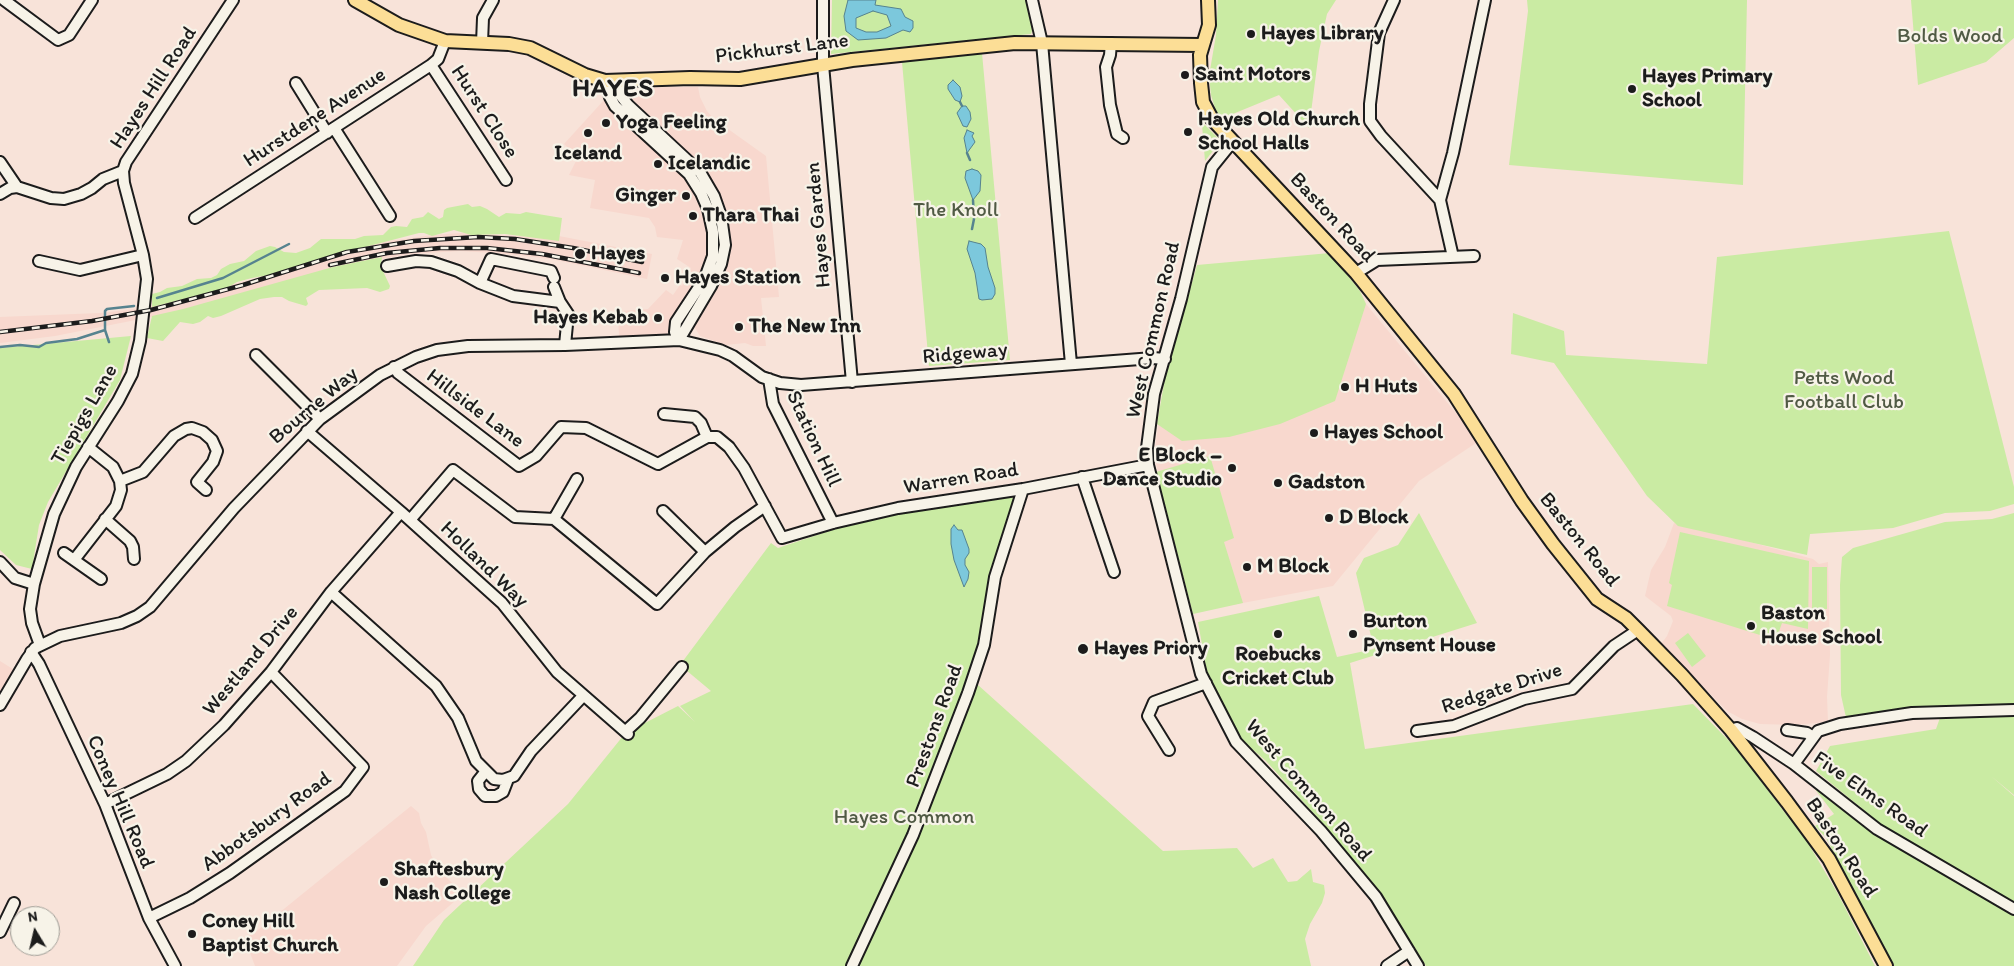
<!DOCTYPE html>
<html>
<head>
<meta charset="utf-8">
<style>
  body { margin:0 }
  #map { position:relative; width:2014px; height:966px; overflow:hidden; background:#f8e3d9; font-family:Itim,sans-serif }
  canvas { display:block }
  .north { position:absolute; left:10px; top:906px; width:50px; height:50px; box-sizing:border-box; background:#f7f3e8; border:1px solid #9f9d96; border-radius:50%; rotate:351deg; font-size:14px; font-weight:700; line-height:20px; text-align:center; color:#1c1c1c }
  .north::after { content:''; display:block; margin:auto; width:18px; height:22px; background:#1c1c1c; clip-path:polygon(50% 0,100% 100%,50% 72%,0 100%) }
</style>
</head>
<body>
<div id="map">
<canvas width="2014" height="966"></canvas>
<div class="north">N</div>
</div>
<script>
const context = document.querySelector('canvas').getContext('2d');
context.lineJoin = 'round';
function fill(path, color) { context.fillStyle = color; context.fill(path, 'evenodd'); }
const poly = rows => new Path2D(rows.map(r => 'M' + r).join(''));
function stroke(path, color, width, dash) { context.strokeStyle = color; context.lineWidth = width; context.lineCap = dash ? 'butt' : 'round'; context.setLineDash(dash || []); context.stroke(path); }
function label(font, color, halo, rows, align = 'center') {
  context.font = font + ' Itim,sans-serif'; context.lineWidth = 4.5; context.setLineDash([]); context.textBaseline = 'middle'; context.strokeStyle = halo; context.fillStyle = color; for (const [text, x, y, turn = 0] of rows) {
    context.save(); context.translate(x, y); context.rotate((+turn || 0) * Math.PI / 180); context.textAlign = isNaN(turn) ? turn : align; if (halo) context.strokeText(text, 0, 0); context.fillText(text, 0, 0); context.restore();
  }
}
const built = poly([
  [667,87,698,87,700,97,707,111,714,119,766,156,779,297,761,298,766,346,753,346,745,343,726,345,700,336,695,328,667,336,620,338,619,336,618,315,621,311,648,309,666,290,673,295,680,285,682,286,691,268,677,259,683,240,657,237,655,227,649,218,590,208,595,180,569,175,578,157,564,144,604,100,642,89],
  [460,233,520,236,558,240,559,236,652,254,647,279,551,259,509,254,460,251,409,254,381,259,186,310,55,336,0,343,0,317,100,313,136,309,265,276,329,255,375,243,433,235],
  [1197,265,1360,291,1366,304,1479,441,1419,481,1333,586,1195,612,1154,456,1165,378],
  [1674,523,1679,525,1680,523,1813,559,1819,564,1828,562,1830,655,1827,697,1828,722,1794,725,1760,724,1742,719,1727,711,1661,644,1667,636,1673,621,1671,616,1645,596,1651,570,1665,547],
  [0,661,16,671,0,697],
  [411,806,419,813,421,823,426,832,431,855,439,870,463,894,426,926,397,966,255,966,244,937,253,934]
]);
const green = poly([
  [832,0,1026,0,1033,28,1031,34,831,54],
  [1218,0,1336,0,1327,14,1319,51,1309,128,1279,95,1223,118,1216,112,1211,95,1209,76,1216,35],
  [1527,0,1747,0,1743,185,1509,165,1528,11],
  [1911,0,2014,0,2014,38,1986,62,1918,85],
  [982,53,1010,360,929,366,902,62],
  [1204,124,1219,139,1216,147,1205,161,1202,125],
  [468,204,472,207,480,206,487,209,499,217,506,213,520,214,526,212,562,218,559,241,505,234,471,235,454,230,432,236,424,233,419,233,342,253,280,273,252,278,237,282,227,288,152,307,152,294,160,292,167,288,182,286,197,279,211,278,217,275,221,269,230,264,244,261,256,251,270,246,275,247,284,252,296,253,310,248,321,239,355,239,364,236,383,235,391,227,396,226,407,227,412,219,423,217,428,212,439,219,443,217,444,210,447,208],
  [1949,231,2014,487,2014,504,1990,511,1945,513,1893,528,1810,534,1807,555,1678,526,1647,496,1554,363,1511,354,1513,313,1564,331,1566,355,1707,364,1717,257],
  [1330,253,1360,291,1366,304,1335,401,1280,424,1229,437,1182,441,1157,424,1165,378,1197,265],
  [382,257,381,267,390,286,389,289,380,292,367,288,319,290,306,298,308,304,306,306,289,301,282,297,274,297,260,299,221,316,213,318,208,316,200,322,193,324,180,322,163,341,147,338,152,316,183,309,333,267],
  [131,336,120,380,48,502,39,525,32,569,16,565,0,550,0,348],
  [1210,456,1234,538,1224,542,1243,603,1193,614,1156,472],
  [1015,494,995,565,981,643,968,676,1163,851,1237,848,1253,868,1273,858,1288,882,1297,881,1311,869,1313,882,1324,885,1325,893,1322,903,1310,924,1305,939,1311,966,413,966,444,920,568,804,623,736,626,739,639,726,678,706,695,722,680,706,711,691,680,665,771,543,778,548,856,522],
  [1419,513,1477,623,1350,663,1365,749,1693,704,1734,746,1808,843,1838,894,1875,966,1426,966,1379,891,1315,815,1266,761,1240,739,1207,673,1198,622,1319,596,1337,657,1374,649,1356,573,1364,558,1398,545],
  [2014,513,2014,705,1909,708,1847,722,1841,695,1840,585,1842,557,1853,548,1945,522,1992,519],
  [1680,532,1809,561,1808,629,1782,623,1776,640,1667,606,1672,585,1669,583],
  [1812,567,1827,567,1827,609,1812,609],
  [1688,633,1706,656,1692,667,1675,643],
  [2014,714,2014,795,1991,776,2014,796,2014,902,1882,825,1816,771,1830,746,1936,729,1941,715],
  [1811,784,1886,840,2014,915,2014,966,1894,966,1826,838,1815,826,1834,814]
]);
const water = poly([
  [848,0,876,0,875,5,901,9,905,17,913,21,913,28,910,32,903,30,886,38,858,40,846,31,844,16,848,0],
  [873,11,887,15,891,26,877,32,866,32,856,28,856,18,873,11],
  [953,80,960,87,962,96,960,102,955,100,948,89,948,85,953,80],
  [962,106,966,106,970,112,971,119,967,127,963,126,957,113,962,106],
  [967,130,974,133,972,136,975,142,967,153,964,138,967,130],
  [972,169,978,171,981,175,980,191,973,200,965,178,966,171,972,169],
  [969,241,981,244,985,248,988,267,995,288,995,294,992,299,982,300,979,299,975,273,967,249,969,241],
  [954,525,958,530,962,530,969,549,969,553,965,559,965,565,969,572,968,579,964,587,954,560,951,544,951,529,954,525]
]);
const stream = poly([
  [960,102,962,106],
  [967,153,970,160],
  [972,229,974,219,973,200],
  [157,298,223,278,289,244],
  [109,342,105,330,105,311,107,309,134,306],
  [0,347,20,345,39,347,46,343,77,339,105,330]
]);
const minor = poly([
  [4,0,58,40,69,35,92,0],
  [823,0,823,65,852,382],
  [1032,0,1042,43,1071,364],
  [1394,0,1379,33,1370,104,1370,121,1381,136,1440,200,1453,257],
  [482,43,483,18,493,0],
  [1111,43,1110,55,1106,67,1110,105,1117,134,1123,138],
  [431,65,506,180],
  [605,81,610,97,615,106,689,174,701,193,708,209,713,232,713,256,705,278,676,322,675,332,679,340],
  [619,81,621,96,628,105,700,172,714,196,721,216,725,245,721,264,711,286,679,340],
  [296,83,327,133],
  [334,128,390,216],
  [1233,141,1212,167,1181,299,1154,394,1147,448,1148,465,1201,674,1236,742,1321,831,1376,897,1418,966],
  [0,162,17,187],
  [0,194,10,188,17,187,51,198,64,199,81,194,92,188,103,179,123,171],
  [1440,200,1453,153,1485,0],
  [195,218,431,65,438,59,445,41],
  [39,261,80,270,143,255],
  [387,266,416,261,431,262,458,271,480,283,513,296,560,302,568,314,565,345],
  [1356,273,1377,260,1474,256],
  [480,283,491,259,551,271,554,278],
  [554,287,560,302],
  [256,355,320,419],
  [394,367,398,373,519,466,536,456,561,427,586,428,658,464,707,437,717,437,729,447,744,468,782,538,833,523,898,508,1023,489,1148,465],
  [769,379,773,404,833,523],
  [664,414,695,417,701,423,707,437],
  [307,431,401,512,502,603,557,672,628,734],
  [1082,477,1114,572],
  [120,481,143,472,174,436,186,429,192,428,203,432,212,440,217,451,213,462,197,482,206,490],
  [663,511,705,552],
  [105,519,130,541,133,547,134,559],
  [554,519,657,604,705,552,735,527,765,506],
  [554,519,577,479],
  [410,520,453,470,515,517,554,519],
  [64,553,101,579],
  [74,560,116,506,121,490,120,481,113,467,88,447],
  [0,562,15,578,34,584],
  [331,592,436,686,458,718,476,761,494,779,503,780,514,776,531,751,583,696],
  [40,645,32,623,30,609,34,584,54,514,76,467,118,401,132,374,140,341,147,279,143,255,124,183,123,171,126,162,233,0],
  [31,652,39,664,105,804,149,918,175,966],
  [0,705,27,659,35,648,60,636,121,623,137,616,150,607,234,508,320,419,380,375,416,357,437,350,468,346,565,345,679,340,720,350,733,356,762,377,780,383,801,385,1153,358,1165,359],
  [1731,730,1737,728,1753,737,1794,764,1877,829,2014,909],
  [1787,730,1807,733,1813,737],
  [626,731,640,718,682,667],
  [1417,731,1454,726,1524,699,1572,689,1614,646,1638,630],
  [1169,750,1148,716,1154,702,1206,683],
  [1794,764,1818,731,1840,724,1912,713,2014,710],
  [486,771,478,781,479,789,485,796,496,796,503,792,508,779],
  [105,804,167,774,186,761,224,725,271,672,331,592,401,512],
  [149,918,190,898,230,873,345,791,363,767,271,672],
  [0,932,14,903],
  [852,966,913,835,968,693,984,645,995,577,1023,489],
  [1387,966,1409,951]
]);
const major = poly([
  [355,0,399,25,445,41,509,44,530,48,585,75,605,81,690,78,740,79,852,60,1015,43,1202,45],
  [1208,0,1209,25,1200,55,1201,83,1203,102,1212,119,1356,273,1454,394,1522,501,1553,544,1597,599,1626,618,1638,630,1682,675,1731,730,1787,802,1829,859,1886,966]
]);
const rail = poly([
  [330,265,387,253,440,248,487,248,542,254,639,273],
  [0,332,92,321,151,310,243,285,347,252,414,241,478,237,515,239,573,248,642,262]
]);
const markers = [
  [1251,34,5,"#1c1c1c"],
  [1185,75,5,"#1c1c1c"],
  [1632,89,5,"#1c1c1c"],
  [606,123,5,"#1c1c1c"],
  [1188,132,5,"#1c1c1c"],
  [588,133,5,"#1c1c1c"],
  [658,164,5,"#1c1c1c"],
  [686,196,5,"#1c1c1c"],
  [693,216,5,"#1c1c1c"],
  [580,254,6,"#1c1c1c"],
  [665,278,5,"#1c1c1c"],
  [658,318,5,"#1c1c1c"],
  [739,327,5,"#1c1c1c"],
  [1345,387,5,"#1c1c1c"],
  [1314,433,5,"#1c1c1c"],
  [1232,468,5,"#1c1c1c"],
  [1278,483,5,"#1c1c1c"],
  [1329,518,5,"#1c1c1c"],
  [1247,567,5,"#1c1c1c"],
  [1751,626,5,"#1c1c1c"],
  [1278,634,5,"#1c1c1c"],
  [1353,634,5,"#1c1c1c"],
  [1083,649,6,"#1c1c1c"],
  [384,882,5,"#1c1c1c"],
  [192,934,5,"#1c1c1c"]
];
const poiNames = [
  ["Hayes Library",1261,34],
  ["Saint Motors",1195,75],
  ["Hayes Primary",1642,77],
  ["School",1642,101],
  ["Hayes Old Church",1198,120],
  ["School Halls",1198,144],
  ["Yoga Feeling",616,123],
  ["Iceland",588,154,"center"],
  ["Icelandic",668,164],
  ["Ginger",676,196,"right"],
  ["Thara Thai",703,216],
  ["Hayes",591,254],
  ["Hayes Station",675,278],
  ["Hayes Kebab",648,318,"right"],
  ["The New Inn",749,327],
  ["H Huts",1355,387],
  ["Hayes School",1324,433],
  ["E Block –",1222,456,"right"],
  ["Dance Studio",1222,480,"right"],
  ["Gadston",1288,483],
  ["D Block",1339,518],
  ["M Block",1257,567],
  ["Baston",1761,614],
  ["House School",1761,638],
  ["Burton",1363,622],
  ["Pynsent House",1363,646],
  ["Hayes Priory",1094,649],
  ["Roebucks",1278,655,"center"],
  ["Cricket Club",1278,679,"center"],
  ["Shaftesbury",394,870],
  ["Nash College",394,894],
  ["Coney Hill",202,922],
  ["Baptist Church",202,946]
];
const parkNames = [
  ["Bolds Wood",1950,37],
  ["The Knoll",956,211],
  ["Petts Wood",1844,379],
  ["Football Club",1844,403],
  ["Hayes Common",904,818]
];
const streetNames = [
  ["Pickhurst Lane",782,49,-7],
  ["Hayes Hill Road",154,88,-57],
  ["Hurst Close",484,112,57],
  ["Hurstdene Avenue",315,118,-33],
  ["Baston Road",1332,218,47],
  ["Hayes Garden",819,225,-95],
  ["West Common Road",1154,330,-77],
  ["Ridgeway",965,354,-5],
  ["Bourne Way",314,406,-40],
  ["Hillside Lane",475,409,37],
  ["Tiepigs Lane",85,415,-60],
  ["Station Hill",813,439,65],
  ["Warren Road",961,479,-9],
  ["Baston Road",1579,540,51],
  ["Holland Way",484,565,44],
  ["Westland Drive",251,661,-50],
  ["Redgate Drive",1502,689,-18],
  ["Prestons Road",935,726,-70],
  ["West Common Road",1308,791,49],
  ["Five Elms Road",1870,795,35],
  ["Coney Hill Road",120,802,67],
  ["Abbotsbury Road",267,822,-36],
  ["Baston Road",1841,848,57]
];
const districtNames = [
  ["HAYES",613,89]
];
fill(built, '#f8d8ce');
fill(green, '#caeba3');
fill(water, '#7cc8dc');
stroke(water, '#56838f', 1);
stroke(stream, '#56838f', 2.5);
stroke(minor, '#1c1c1c', 14);
stroke(major, '#1c1c1c', 16);
stroke(minor, '#f7f3e8', 10);
stroke(major, '#fcde96', 12);
stroke(rail, '#1c1c1c', 4.5);
stroke(rail, '#f7f3e8', 2.5, [8]);
for (const [x, y, r, color] of markers) { const dot = new Path2D(); dot.arc(x, y, r, 0, 2 * Math.PI); context.fillStyle = color; context.fill(dot); stroke(dot, '#f7f3e8', 2); }
label('bold 21px', '#1c1c1c', '#f7f3e8', poiNames, 'left');
label('21px', '#505a44', '#f7f3e8', parkNames);
label('21px', '#1c1c1c', '#f7f3e8', streetNames);
context.letterSpacing = '1px';
label('bold 26px', '#1c1c1c', '#f7f3e8', districtNames);
context.letterSpacing = '0px';
</script>
</body>
</html>
